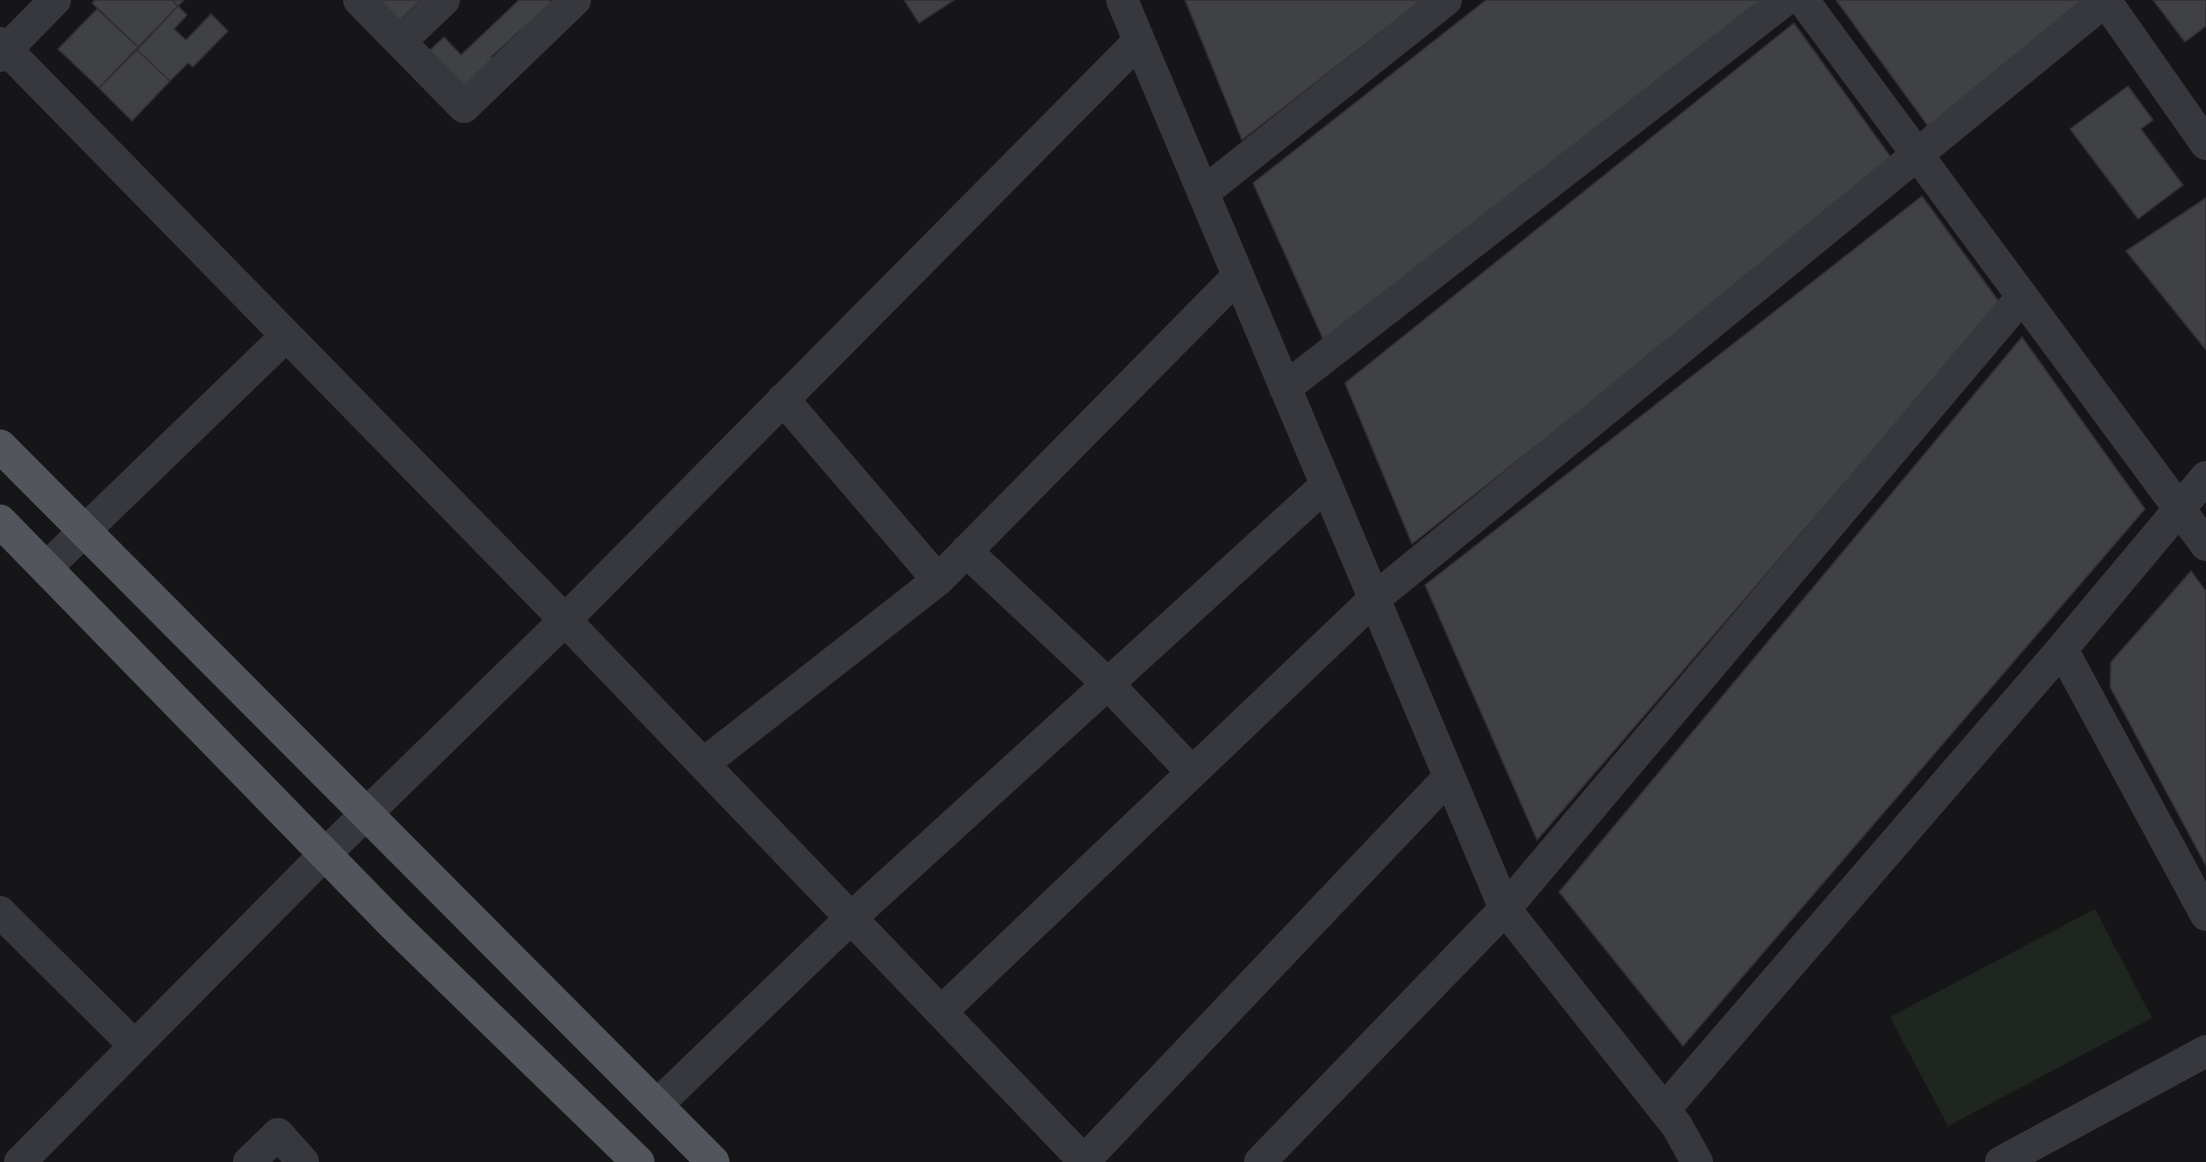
<!DOCTYPE html>
<html>
<head>
<meta charset="utf-8">
<style>
  body { margin:0 }
  canvas { display:block; background:#161618 }
</style>
</head>
<body>
<canvas width="2206" height="1162"></canvas>
<script>
const context = document.querySelector('canvas').getContext('2d');
context.lineJoin = 'round';
function fill(path, color) { context.fillStyle = color; context.fill(path, 'evenodd'); }
const poly = rows => new Path2D(rows.map(r => 'M' + r).join(''));
function stroke(path, color, width, dash) { context.strokeStyle = color; context.lineWidth = width; context.lineCap = dash ? 'butt' : 'round'; context.setLineDash(dash || []); context.stroke(path); }
const green = poly([
  [2095,909,2152,1018,1948,1126,1890,1017]
]);
const building = poly([
  [95,0,172,0,178,6,138,47,92,3,95,0],
  [172,0,184,0,178,6,172,0],
  [379,0,421,0,399,21,379,0],
  [519,0,549,0,555,7,526,33,522,29,491,57,497,63,464,92,428,52,444,37,461,55,519,0],
  [904,0,954,0,919,23,904,0],
  [1185,0,1422,0,1242,140,1185,0],
  [1486,0,1761,0,1327,348,1253,183,1486,0],
  [1836,0,2094,0,1928,126,1836,0],
  [2153,0,2206,0,2206,26,2185,42,2153,0],
  [178,6,187,15,174,29,186,40,211,14,228,31,193,67,188,63,170,81,137,50,178,6],
  [97,9,138,47,99,88,58,49,97,9],
  [1794,23,1895,163,1412,544,1345,383,1794,23],
  [137,50,170,81,132,121,99,88,137,50],
  [2128,86,2153,120,2141,129,2183,185,2138,219,2070,129,2128,86],
  [1922,196,2000,303,1537,840,1425,585,1922,196],
  [2206,198,2206,350,2126,251,2206,198],
  [2022,337,2145,509,1683,1046,1559,892,2022,337],
  [2191,571,2206,591,2206,866,2110,687,2111,662,2191,571]
]);
const street = poly([
  [359,0,464,107,575,0],
  [1122,0,1505,909,1677,1126,1697,1162],
  [1803,0,2206,545],
  [2105,0,2206,144],
  [400,42,444,0],
  [0,43,565,620,1085,1162],
  [0,56,55,0],
  [1203,193,1446,0],
  [1285,388,1785,0],
  [783,399,938,580],
  [966,551,1108,684,1192,772],
  [46,568,286,336],
  [2062,649,2206,915],
  [703,764,938,580,1238,276],
  [0,912,135,1046],
  [941,1012,1374,599,2106,0],
  [657,1105,851,918,1326,485],
  [1664,1110,2062,649,2206,477],
  [1084,1161,1449,777],
  [20,1162,325,854,565,620,1139,41],
  [249,1162,278,1134,303,1162],
  [1260,1162,1505,909,2021,298],
  [2001,1162,2206,1051]
]);
const primary = poly([
  [0,446,713,1162],
  [0,521,395,926,638,1162]
]);
fill(green, '#1e261f');
fill(building, '#404145');
stroke(building, '#303034', 1.5);
stroke(street, '#37383d', 32);
stroke(primary, '#53555c', 33);
</script>
</body>
</html>
